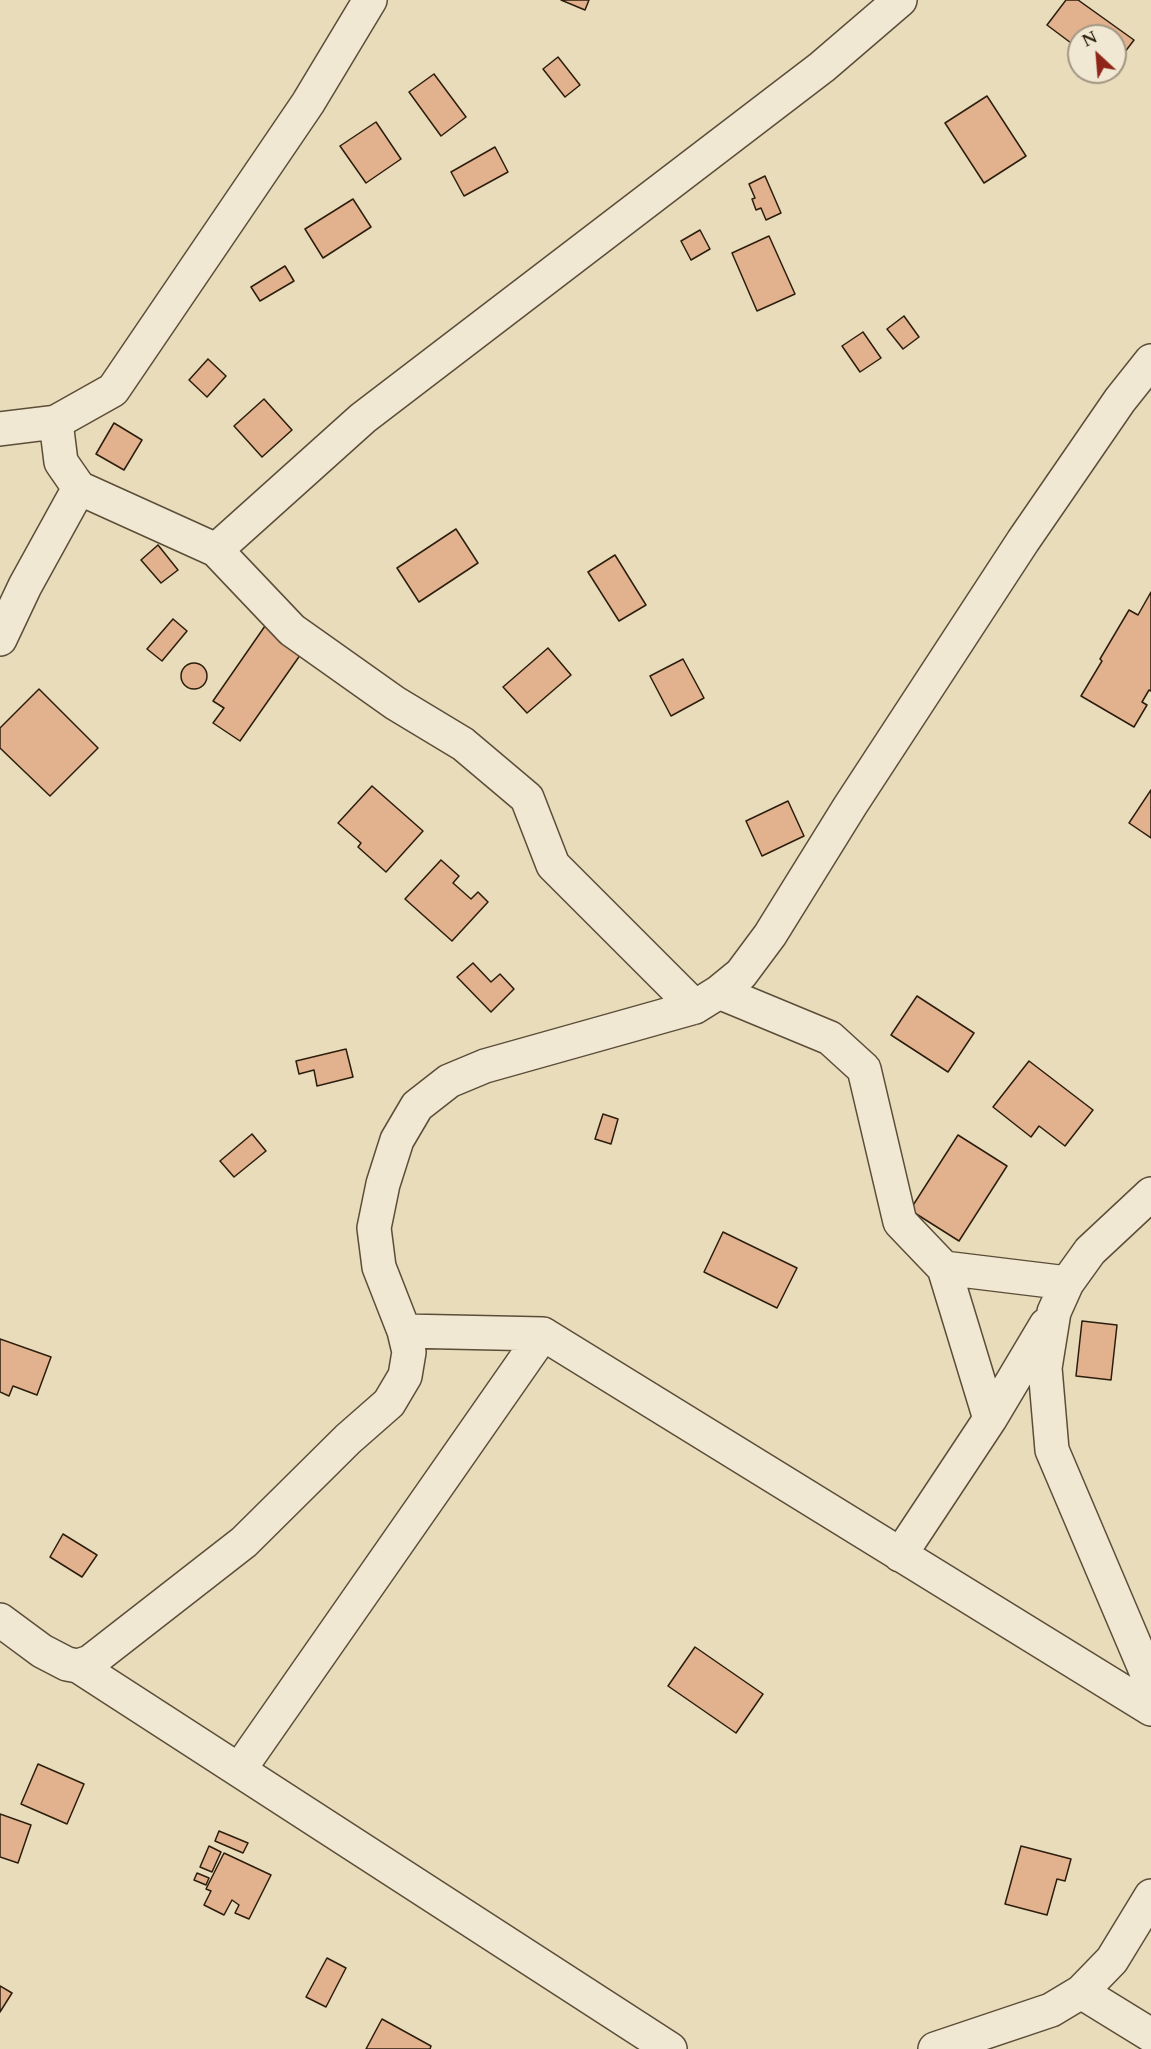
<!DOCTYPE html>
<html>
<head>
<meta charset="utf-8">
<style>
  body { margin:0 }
  #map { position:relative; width:1151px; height:2049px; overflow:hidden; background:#e8dcbb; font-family:Cardo,serif }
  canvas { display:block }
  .north { position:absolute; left:1067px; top:24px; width:60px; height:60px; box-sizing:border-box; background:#f0e8d3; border:2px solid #a29783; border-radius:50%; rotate:334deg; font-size:16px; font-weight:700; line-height:24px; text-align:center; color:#2c1d0c }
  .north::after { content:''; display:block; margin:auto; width:21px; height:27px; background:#8f2418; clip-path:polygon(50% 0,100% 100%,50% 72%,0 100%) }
</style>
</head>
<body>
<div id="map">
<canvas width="1151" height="2049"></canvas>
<div class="north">N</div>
</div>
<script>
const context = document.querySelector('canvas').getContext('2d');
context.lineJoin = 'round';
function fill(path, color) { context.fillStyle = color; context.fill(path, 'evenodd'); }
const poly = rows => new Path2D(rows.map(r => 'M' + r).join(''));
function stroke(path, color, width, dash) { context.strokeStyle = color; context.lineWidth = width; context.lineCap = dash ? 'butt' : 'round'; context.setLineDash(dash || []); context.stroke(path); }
const building = poly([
  [561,0,589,0,585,10,561,0],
  [1066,0,1078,0,1134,40,1115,65,1115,36,1079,36,1079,49,1047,25,1066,0],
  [558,57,580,85,565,97,543,69,558,57],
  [434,74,466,117,441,136,409,92,434,74],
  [987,96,1026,156,984,183,945,123,987,96],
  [376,122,401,159,366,183,340,146,376,122],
  [495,147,508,172,464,196,451,172,495,147],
  [765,176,781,213,766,220,761,208,756,210,752,199,755,198,749,184,765,176],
  [353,199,371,227,323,258,305,229,353,199],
  [700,230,710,249,691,260,681,241,700,230],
  [769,236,795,294,757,311,732,253,769,236],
  [285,266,294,281,260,301,251,287,285,266],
  [904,316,919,337,903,349,887,329,904,316],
  [863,332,881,358,860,372,842,346,863,332],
  [208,359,226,376,207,397,189,380,208,359],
  [264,399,292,430,262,457,234,426,264,399],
  [114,423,142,440,124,470,96,454,114,423],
  [456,529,478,563,419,602,397,568,456,529],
  [158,545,178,570,161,583,141,560,158,545],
  [615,555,646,605,619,621,588,572,615,555],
  [1151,592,1151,691,1149,690,1142,702,1147,705,1134,727,1081,696,1102,661,1100,659,1129,610,1138,615,1151,592],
  [173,619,187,631,162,661,147,649,173,619],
  [265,626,303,651,240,741,213,723,224,708,213,701,265,626],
  [548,648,571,675,527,713,503,687,548,648],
  [683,659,704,698,671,716,650,676,683,659],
  '181 676a13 13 0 1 1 26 0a13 13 0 1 1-26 0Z',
  [39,689,98,748,50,796,0,748,0,728,39,689],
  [372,786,423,831,386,872,358,847,361,843,338,823,372,786],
  [1151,790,1151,838,1129,823,1151,790],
  [788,801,804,836,762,856,746,821,788,801],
  [441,860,459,876,453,883,471,899,478,892,488,902,452,941,405,899,441,860],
  [473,963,491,982,500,974,514,989,491,1012,457,977,473,963],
  [917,996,974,1033,948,1072,891,1035,917,996],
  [346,1049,353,1077,317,1086,314,1070,299,1074,296,1061,346,1049],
  [1029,1061,1093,1110,1065,1146,1039,1126,1031,1137,993,1107,1029,1061],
  [603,1114,618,1119,611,1144,595,1139,603,1114],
  [252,1134,266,1151,234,1177,220,1161,252,1134],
  [958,1135,1007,1166,959,1241,910,1210,958,1135],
  [723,1232,797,1268,777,1308,704,1272,723,1232],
  [1082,1321,1117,1325,1111,1380,1076,1376,1082,1321],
  [0,1339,51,1357,37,1395,13,1386,9,1396,0,1392,0,1339],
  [63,1534,97,1555,82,1577,50,1557,63,1534],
  [695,1647,763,1694,736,1733,668,1686,695,1647],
  [38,1764,84,1784,67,1824,21,1804,38,1764],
  [0,1814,31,1825,18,1863,0,1857,0,1814],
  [219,1831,248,1843,243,1853,215,1841,219,1831],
  [209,1846,221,1852,212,1872,200,1867,209,1846],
  [1021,1846,1071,1859,1065,1881,1057,1879,1047,1915,1005,1904,1021,1846],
  [224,1853,271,1875,249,1919,235,1913,239,1905,232,1900,224,1915,204,1905,211,1891,206,1889,224,1853],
  [197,1873,209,1878,206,1885,194,1880,197,1873],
  [327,1958,346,1968,326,2007,306,1997,327,1958],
  [0,1986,12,1993,0,2012,0,1986],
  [382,2019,431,2046,430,2049,366,2049,382,2019]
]);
const minor = poly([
  [0,429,56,422],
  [79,488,61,462,56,422,113,390,308,103,370,0],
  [216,550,292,630,395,703,463,744,527,798,553,865,695,1007],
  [0,639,25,586,79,488,216,550,363,418,822,67,900,0],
  [719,992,830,1038,864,1069,900,1222,944,1268,990,1419,900,1555],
  [1151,1194,1090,1251,1067,1283,1054,1312,1045,1368,1052,1450,1151,1683],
  [944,1268,1067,1283],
  [404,1331,543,1334],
  [990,1419,1046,1325],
  [0,1620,42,1651,67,1664,78,1666,90,1662,244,1542,348,1439,389,1403,405,1376,409,1352,404,1331,379,1267,374,1228,383,1184,397,1140,417,1106,449,1081,485,1066,695,1007,719,992,741,974,770,935,850,806,1023,541,1120,400,1151,361],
  [78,1666,670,2049],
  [239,1770,543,1334,1151,1709],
  [1081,1992,1151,2035],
  [935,2049,1051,2010,1081,1992,1112,1960,1151,1896]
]);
fill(building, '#e2b28f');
stroke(building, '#2c1d0c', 1.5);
stroke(minor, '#5b4d38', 36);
stroke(minor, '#f0e8d3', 33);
</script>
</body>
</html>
